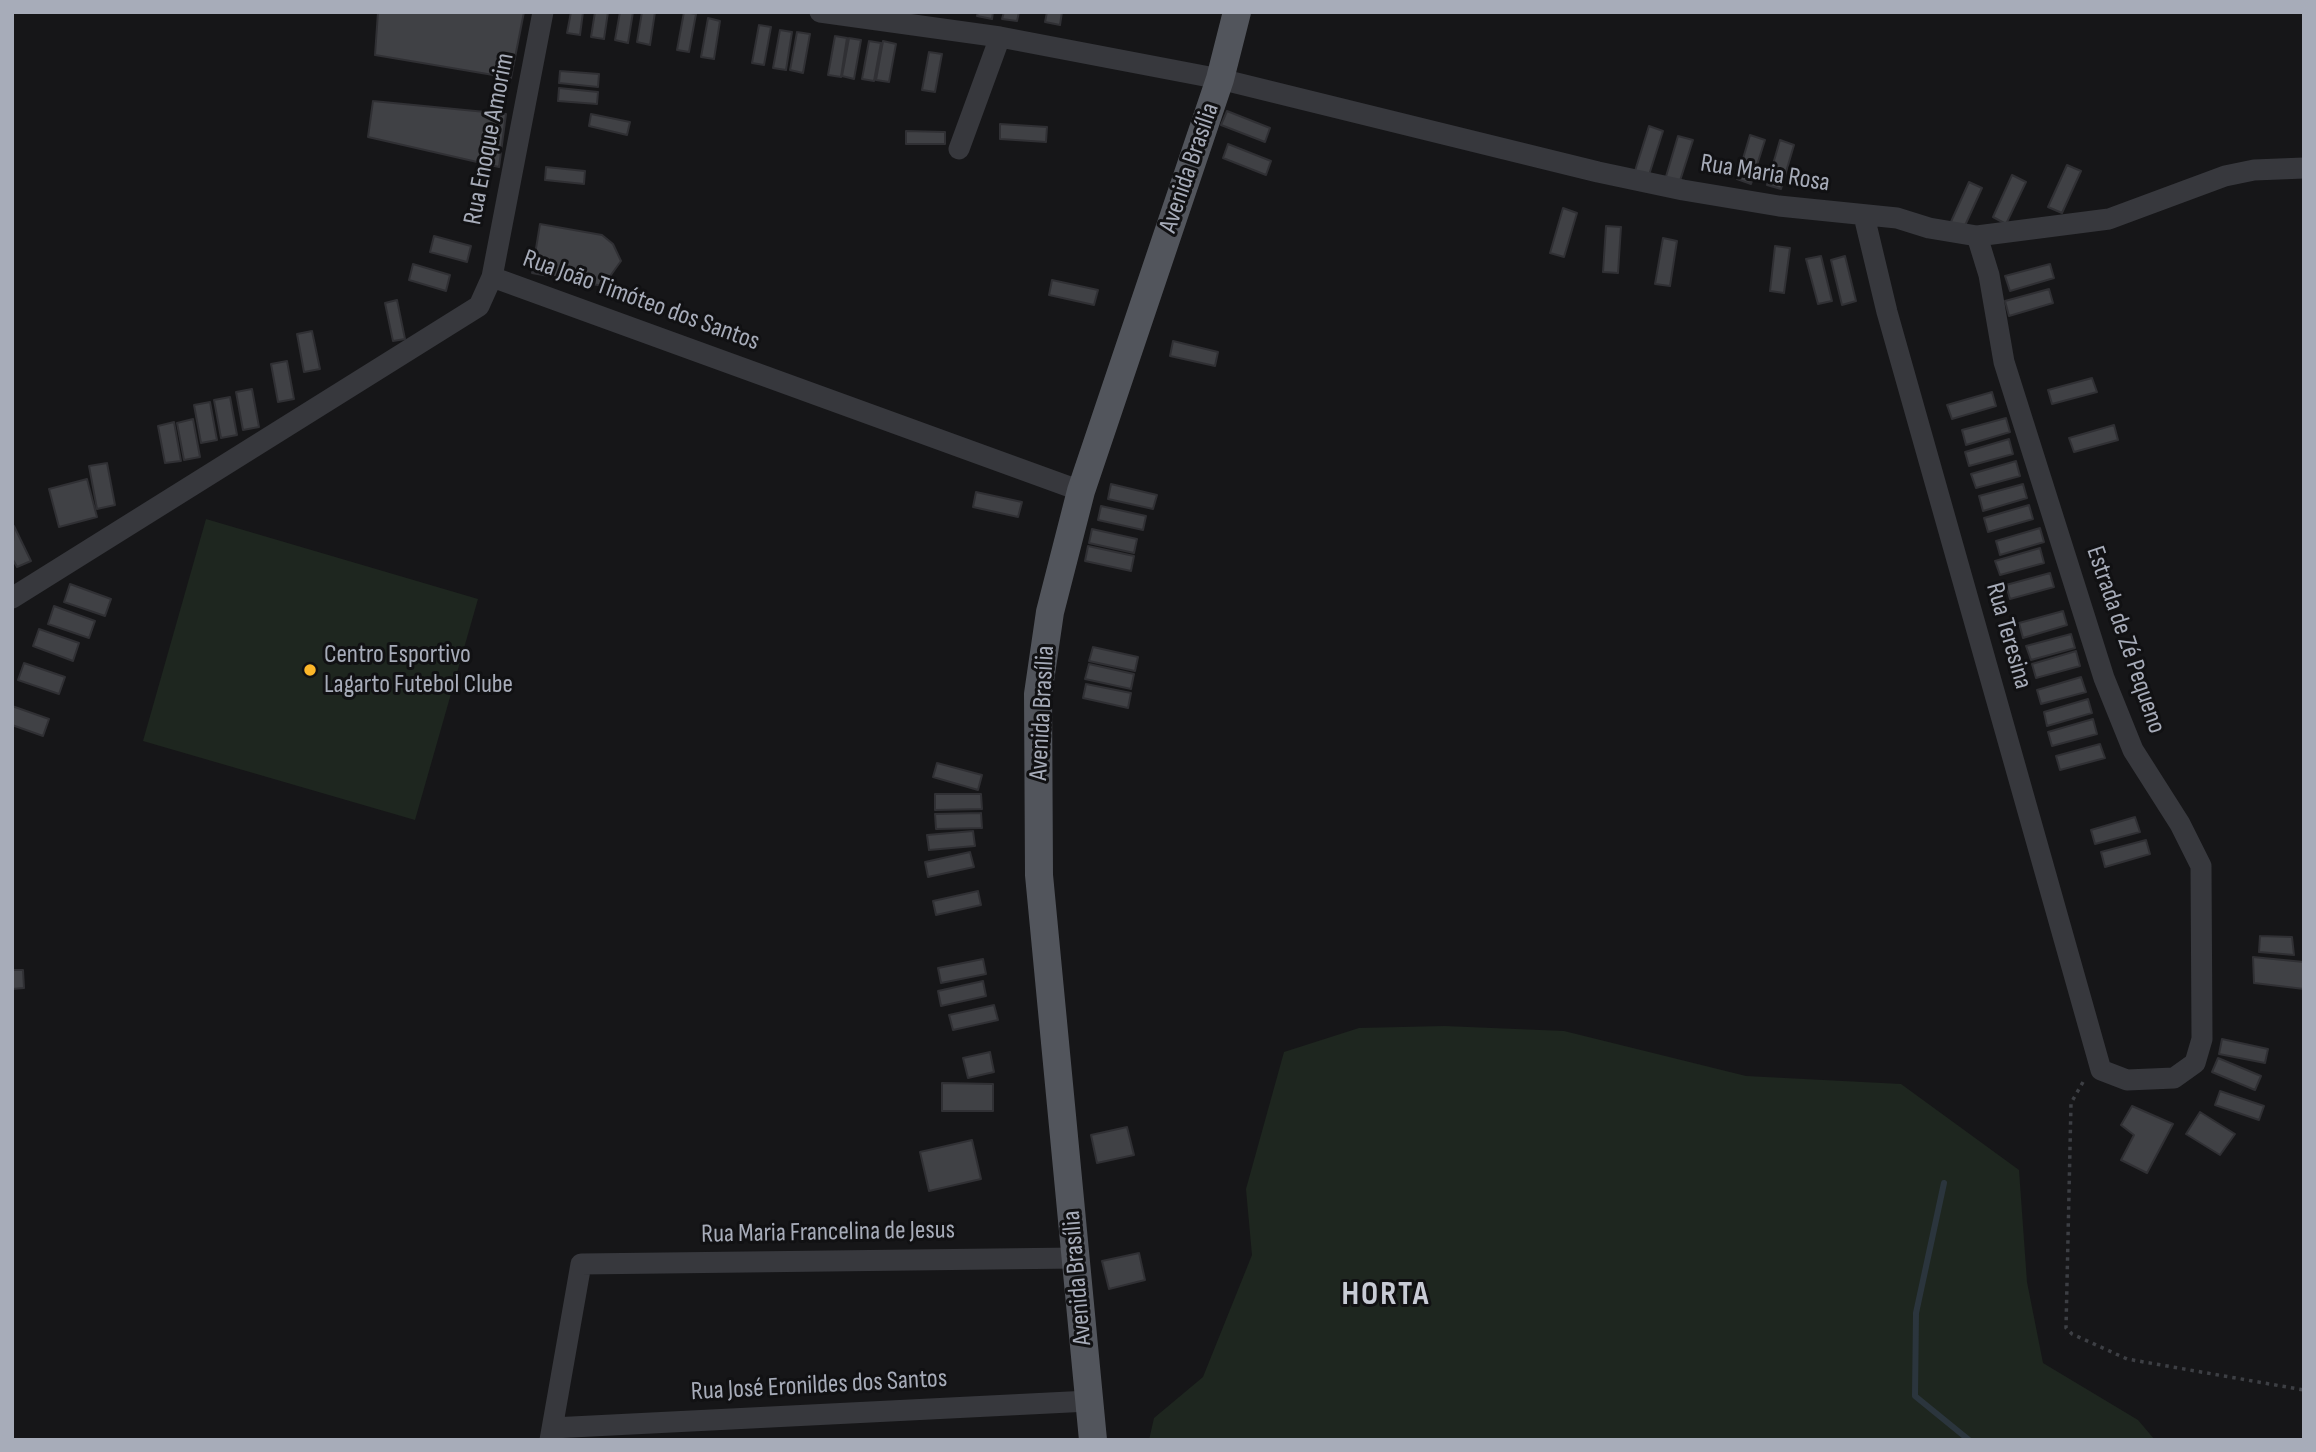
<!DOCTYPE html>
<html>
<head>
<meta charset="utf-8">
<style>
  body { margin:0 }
  #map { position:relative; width:2316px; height:1452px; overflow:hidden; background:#161618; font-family:"Sofia Sans Condensed",sans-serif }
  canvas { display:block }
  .frame { position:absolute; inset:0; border:14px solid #a7acb9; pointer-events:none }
</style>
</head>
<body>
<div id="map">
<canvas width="2316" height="1452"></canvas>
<div class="frame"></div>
</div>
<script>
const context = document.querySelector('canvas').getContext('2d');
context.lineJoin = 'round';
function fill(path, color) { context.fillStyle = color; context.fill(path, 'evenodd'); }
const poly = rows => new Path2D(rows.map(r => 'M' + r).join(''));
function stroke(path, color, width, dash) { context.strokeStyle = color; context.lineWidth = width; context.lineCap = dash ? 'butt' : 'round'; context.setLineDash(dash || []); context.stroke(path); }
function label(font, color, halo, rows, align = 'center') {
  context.font = font + ' "Sofia Sans Condensed",sans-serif'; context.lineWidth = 6; context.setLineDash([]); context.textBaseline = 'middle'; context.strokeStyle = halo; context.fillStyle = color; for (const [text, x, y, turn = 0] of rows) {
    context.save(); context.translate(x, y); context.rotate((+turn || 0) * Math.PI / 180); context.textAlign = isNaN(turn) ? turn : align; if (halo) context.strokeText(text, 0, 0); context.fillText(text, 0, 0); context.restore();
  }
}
const green = poly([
  [206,519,478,599,415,820,143,741],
  [1444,1026,1564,1031,1746,1076,1901,1084,2019,1170,2027,1282,2043,1363,2138,1420,2155,1440,1149,1440,1154,1418,1203,1377,1252,1255,1246,1189,1284,1052,1359,1028]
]);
const stream = poly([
  [1944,1183,1916,1313,1915,1396,1969,1440]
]);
const building = poly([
  [378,12,524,12,511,78,375,55,378,12],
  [571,12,583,12,580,35,567,33,571,12],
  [595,12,608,12,604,39,591,37,595,12],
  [620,12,633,12,628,43,615,40,620,12],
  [642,12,655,12,650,45,637,42,642,12],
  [684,12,696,14,689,52,677,50,684,12],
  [978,12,993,12,992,19,977,16,978,12],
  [1004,12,1019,12,1017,21,1002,19,1004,12],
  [1047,12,1062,12,1060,25,1045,22,1047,12],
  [708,18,720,21,714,59,701,57,708,18],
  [759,25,771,27,764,65,752,63,759,25],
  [780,30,792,32,786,70,773,68,780,30],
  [797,32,810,34,803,73,790,70,797,32],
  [835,36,847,38,841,77,828,75,835,36],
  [849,38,861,40,854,79,842,76,849,38],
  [869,41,881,43,874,81,862,79,869,41],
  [883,41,896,44,889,82,876,80,883,41],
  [929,52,942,54,935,92,922,90,929,52],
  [560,71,599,74,598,87,559,83,560,71],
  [559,88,598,92,597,104,558,101,559,88],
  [373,101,506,114,499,167,368,137,373,101],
  [1227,111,1270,128,1265,142,1221,125,1227,111],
  [591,114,630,122,627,135,589,126,591,114],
  [1000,124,1047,127,1046,142,1000,139,1000,124],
  [1649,126,1663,131,1649,175,1635,171,1649,126],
  [906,131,945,132,945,144,906,144,906,131],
  [1750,135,1765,140,1751,184,1737,179,1750,135],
  [1678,136,1693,140,1679,184,1665,180,1678,136],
  [1780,140,1794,145,1781,189,1767,185,1780,140],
  [1228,144,1271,161,1266,175,1223,158,1228,144],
  [2067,165,2081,171,2062,213,2048,207,2067,165],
  [546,167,585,171,584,184,545,180,546,167],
  [2012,175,2026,182,2006,224,1993,217,2012,175],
  [1969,182,1982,188,1963,230,1950,224,1969,182],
  [1563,208,1577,213,1564,257,1550,253,1563,208],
  [540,224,602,235,613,244,621,261,603,286,532,273,540,224],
  [1606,226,1621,227,1618,273,1603,272,1606,226],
  [434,236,471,246,467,262,430,252,434,236],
  [1663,238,1677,241,1670,286,1655,284,1663,238],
  [1775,246,1790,248,1784,293,1770,291,1775,246],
  [1821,256,1832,301,1818,304,1806,259,1821,256],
  [1845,256,1856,301,1842,305,1831,260,1845,256],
  [413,264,450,275,446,291,409,280,413,264],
  [2050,264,2054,278,2010,291,2005,276,2050,264],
  [1052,280,1098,290,1094,305,1049,295,1052,280],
  [2049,289,2053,303,2009,316,2005,301,2049,289],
  [397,300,405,339,393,341,385,303,397,300],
  [312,331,320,369,304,372,297,334,312,331],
  [1173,341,1218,352,1215,366,1170,356,1173,341],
  [287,361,294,399,278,402,271,364,287,361],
  [2092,378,2097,392,2052,404,2048,390,2092,378],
  [252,389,259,427,243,430,236,392,252,389],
  [1992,392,1996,406,1952,419,1947,405,1992,392],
  [230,397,237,435,221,438,214,400,230,397],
  [210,402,217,440,201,443,194,405,210,402],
  [2006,418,2010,432,1966,445,1962,430,2006,418],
  [193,419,200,457,184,460,177,423,193,419],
  [174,422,181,461,165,463,158,426,174,422],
  [2114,425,2118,440,2074,452,2069,438,2114,425],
  [2009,439,2013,454,1969,466,1965,452,2009,439],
  [2016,461,2020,476,1976,488,1971,474,2016,461],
  [107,463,115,505,97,509,89,466,107,463],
  [87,479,97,517,59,527,49,489,87,479],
  [1111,484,1157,495,1153,509,1108,499,1111,484],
  [2023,484,2027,498,1983,511,1979,496,2023,484],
  [976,492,1022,502,1018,517,973,507,976,492],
  [2029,505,2033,519,1988,532,1984,518,2029,505],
  [1101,506,1146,516,1143,530,1098,520,1101,506],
  [14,526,31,561,17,567,12,558,14,526],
  [2040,528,2044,542,2000,555,1996,541,2040,528],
  [1092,529,1137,539,1134,553,1089,543,1092,529],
  [1088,546,1134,556,1131,571,1085,561,1088,546],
  [2040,548,2044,563,2000,575,1995,561,2040,548],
  [2050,573,2054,587,2010,599,2006,585,2050,573],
  [70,584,111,599,105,616,64,602,70,584],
  [54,606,95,621,89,638,48,624,54,606],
  [2063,611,2067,625,2023,638,2019,623,2063,611],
  [39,629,79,643,73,661,33,646,39,629],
  [2071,634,2075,648,2031,660,2026,646,2071,634],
  [1093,647,1138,657,1135,671,1089,661,1093,647],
  [2076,651,2080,666,2036,678,2032,664,2076,651],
  [24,663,65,677,59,694,18,680,24,663],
  [1089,664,1134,674,1131,689,1085,679,1089,664],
  [2081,677,2086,692,2041,704,2037,690,2081,677],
  [1086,684,1131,693,1128,708,1083,698,1086,684],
  [2088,699,2092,713,2047,726,2044,712,2088,699],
  [12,706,49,719,43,736,12,725,12,706],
  [2093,719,2097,734,2052,746,2048,732,2093,719],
  [2100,744,2105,758,2060,770,2056,756,2100,744],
  [937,763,982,775,978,790,933,777,937,763],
  [935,794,981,794,982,809,935,810,935,794],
  [981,813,982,828,936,829,935,814,981,813],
  [2135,817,2140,832,2095,844,2091,830,2135,817],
  [973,831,975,846,929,850,927,835,973,831],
  [2146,840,2150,854,2105,867,2101,852,2146,840],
  [970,852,974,867,928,877,925,862,970,852],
  [978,891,981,905,936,915,933,901,978,891],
  [2260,936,2292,937,2294,955,2259,952,2260,936],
  [2253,957,2304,962,2304,989,2254,983,2253,957],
  [983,959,986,974,941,983,938,968,983,959],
  [12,970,23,970,24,988,12,989,12,970],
  [983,981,986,996,941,1006,938,991,983,981],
  [994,1005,998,1020,953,1030,949,1015,994,1005],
  [2222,1039,2268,1049,2265,1063,2219,1054,2222,1039],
  [990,1052,994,1072,968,1078,963,1058,990,1052],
  [2218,1058,2261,1076,2255,1090,2212,1072,2218,1058],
  [942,1083,993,1084,993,1111,942,1111,942,1083],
  [2220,1091,2264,1106,2259,1120,2215,1105,2220,1091],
  [2132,1106,2173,1124,2147,1173,2121,1160,2134,1135,2121,1125,2132,1106],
  [2200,1112,2235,1134,2220,1155,2186,1134,2200,1112],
  [1127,1127,1134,1155,1097,1163,1091,1135,1127,1127],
  [972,1140,981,1179,929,1191,920,1152,972,1140],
  [1139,1253,1145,1280,1109,1289,1102,1261,1139,1253]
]);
const path = poly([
  [2083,1082,2071,1103,2066,1328,2072,1334,2127,1359,2304,1390]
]);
const minor = poly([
  [820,12,1000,37,1220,79,1598,172,1683,190,1779,206,1897,218,1929,228,1977,236,2109,219,2225,176,2254,170,2304,168],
  [959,149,1000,37],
  [1864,216,1887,312,2101,1070,2127,1080,2174,1078,2195,1063,2202,1039,2201,866,2180,824,2133,750,2104,678,2004,362,1989,275,1977,236],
  [492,277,1081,491],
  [12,598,479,306,492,277,543,12],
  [552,1428,1089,1401],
  [550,1440,581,1264,1076,1258]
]);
const major = poly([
  [1093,1440,1039,875,1038,694,1050,612,1081,491,1220,79,1237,12]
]);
const markers = [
  [310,670,7,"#fdb729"]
];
const streetNames = [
  ["Rua Enoque Amorim",490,139,-79],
  ["Avenida Brasília",1190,168,-71],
  ["Rua Maria Rosa",1765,174,9],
  ["Rua João Timóteo dos Santos",641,301,20],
  ["Rua Teresina",2008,636,74],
  ["Estrada de Zé Pequeno",2125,640,71],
  ["Avenida Brasília",1043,713,-87],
  ["Rua Maria Francelina de Jesus",828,1233,-1],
  ["Avenida Brasília",1078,1278,-95],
  ["Rua José Eronildes dos Santos",819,1386,-3]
];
const poiNames = [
  ["Centro Esportivo",324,655],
  ["Lagarto Futebol Clube",324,685]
];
const districtNames = [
  ["HORTA",1386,1296]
];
fill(green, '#1e261f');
stroke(stream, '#2b353d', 6);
fill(building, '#404145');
stroke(building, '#303034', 2);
stroke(path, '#3d3f44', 3.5, [3.5, 5]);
stroke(minor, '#37383d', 21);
stroke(major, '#52555c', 28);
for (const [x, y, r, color] of markers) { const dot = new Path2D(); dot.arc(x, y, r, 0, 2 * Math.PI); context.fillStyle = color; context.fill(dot); stroke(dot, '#111113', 2.5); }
label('26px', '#a7acb9', '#111113', streetNames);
label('26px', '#a7acb9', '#111113', poiNames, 'left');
context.letterSpacing = '2px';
label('bold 33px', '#c8cbd5', '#111113', districtNames);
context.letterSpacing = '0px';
</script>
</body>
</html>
